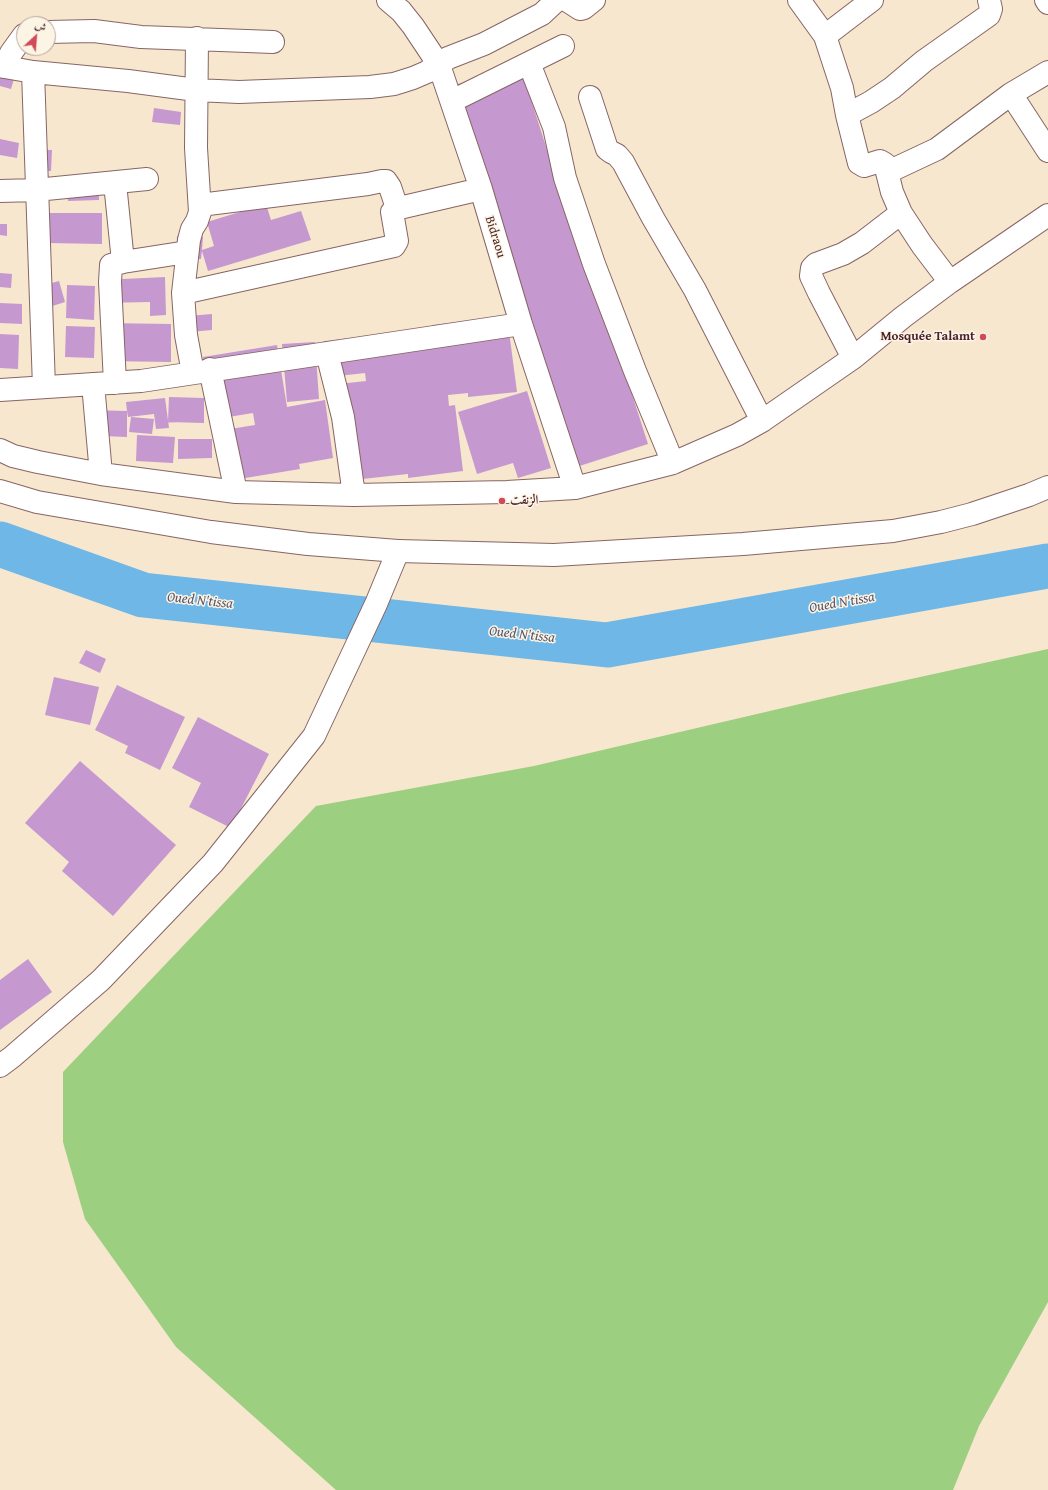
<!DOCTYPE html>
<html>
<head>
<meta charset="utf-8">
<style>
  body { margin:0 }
  #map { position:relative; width:1048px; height:1490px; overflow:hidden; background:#f7e7cf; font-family:"Gentium Book Plus",Amiri,serif }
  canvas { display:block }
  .north { position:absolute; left:16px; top:16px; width:40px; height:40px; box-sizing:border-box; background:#fcf5e5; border:1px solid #b59f9b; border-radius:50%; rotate:26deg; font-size:11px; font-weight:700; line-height:16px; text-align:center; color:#4a1f2b }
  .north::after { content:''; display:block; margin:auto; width:14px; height:18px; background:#d1495b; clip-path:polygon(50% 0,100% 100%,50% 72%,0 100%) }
</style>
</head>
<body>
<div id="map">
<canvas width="1048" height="1490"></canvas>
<div class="north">ش</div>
</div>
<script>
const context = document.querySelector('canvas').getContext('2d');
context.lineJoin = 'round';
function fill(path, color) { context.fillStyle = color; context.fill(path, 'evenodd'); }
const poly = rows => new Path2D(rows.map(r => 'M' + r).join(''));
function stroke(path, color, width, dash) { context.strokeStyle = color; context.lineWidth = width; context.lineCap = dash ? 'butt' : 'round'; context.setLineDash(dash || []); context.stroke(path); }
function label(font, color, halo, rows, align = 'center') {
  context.font = font + ' "Gentium Book Plus",Amiri,serif'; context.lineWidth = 3; context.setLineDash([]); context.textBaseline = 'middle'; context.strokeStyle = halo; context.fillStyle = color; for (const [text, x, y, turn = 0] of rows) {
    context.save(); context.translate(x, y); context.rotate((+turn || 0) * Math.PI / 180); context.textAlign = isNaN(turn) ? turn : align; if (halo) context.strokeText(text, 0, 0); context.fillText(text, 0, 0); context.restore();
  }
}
const green = poly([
  [1048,649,1048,1302,979,1426,953,1490,336,1490,176,1347,85,1219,63,1142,63,1072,316,806,534,766,847,693]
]);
const river = poly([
  [0,544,143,595,607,645,1048,566]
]);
const building = poly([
  [520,65,593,294,599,292,648,444,567,470,445,88],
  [0,68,16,72,11,89,0,86],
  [154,108,181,112,180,125,152,122],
  [0,139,19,143,17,158,0,155],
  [26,150,52,150,51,171,25,170],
  [99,178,99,200,68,201,66,180],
  [266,204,271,220,301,211,311,240,208,271,202,251,201,259,176,258,177,236,203,237,202,250,214,246,207,222],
  [28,213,102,213,102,244,48,243],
  [0,224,7,224,7,236,0,235],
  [0,273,12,274,11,288,0,287],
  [165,277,166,315,150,316,150,302,103,303,102,280],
  [59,281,65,302,43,309,37,287],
  [67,285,95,286,94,320,66,318],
  [0,303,22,304,22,324,0,323],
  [212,314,212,330,189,332,188,316],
  [507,316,517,392,468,397,468,393,448,395,449,406,455,405,463,471,408,478,408,474,344,481,330,385,366,381,365,373,329,377,325,341,432,328,432,325],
  [103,323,171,324,171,362,103,361],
  [66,326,95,327,94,358,65,357],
  [0,334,19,335,18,369,0,368],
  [315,342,319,399,287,402,282,344],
  [277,345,287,407,325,400,333,458,299,464,300,469,227,481,218,431,255,425,253,413,216,419,203,357],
  [527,391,551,468,518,478,513,463,477,474,458,412],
  [169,397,204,398,204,423,168,422],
  [165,398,169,428,156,429,154,414,128,417,127,411,127,437,103,436,88,410,127,411,126,402],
  [131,417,154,419,152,434,129,432],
  [137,435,175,437,173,463,136,461],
  [178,439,212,439,212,458,178,459],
  [86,650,106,659,100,673,79,663],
  [54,677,99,687,90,725,45,715],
  [117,685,185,717,160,770,125,753,128,746,95,730],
  [198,717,269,754,231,828,189,807,201,783,172,768],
  [80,761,176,845,113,916,62,871,69,862,25,823],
  [28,959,52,992,0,1030,0,980]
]);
const minor = poly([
  [388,0,401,11,413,26,439,65,481,189,521,324,575,488],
  [566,0,580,9,584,8,594,0],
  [799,0,825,36,842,88,847,115,859,163,864,166,880,161,885,164,892,192,901,213,922,245,950,282],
  [1046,0,1048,3],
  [48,32,94,31,141,37,273,42],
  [825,36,872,0],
  [529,63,554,127,565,178,594,264,635,371,673,463],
  [0,66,33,72,128,81,196,90,239,92,370,87,394,84,413,78,427,72,448,58,484,44,542,14,557,0],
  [4,67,11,53,24,35],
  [33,72,44,387],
  [1011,94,1048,151],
  [590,97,607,149,611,152,617,155,623,162,653,218,695,290,762,421],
  [452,101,563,46],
  [847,115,871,102,892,88,924,61,989,15,991,9,989,0],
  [888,172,937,149,1011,94,1048,72],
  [115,183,123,262],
  [0,191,36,190,147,179],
  [200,205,368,184,382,181,386,181,390,187,397,208],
  [183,293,394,246,397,241,392,212,395,209,481,189],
  [327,353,343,417,354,495],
  [853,358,819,293,811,276,812,268,816,264,843,254,862,243,901,213],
  [210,369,236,492],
  [193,373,186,335,183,293,189,240,192,229,197,221,200,212,196,148,197,38],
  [115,383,110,282,111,265,123,262,187,252],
  [93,384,101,474],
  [0,390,141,381,521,324],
  [0,450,13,456,38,462,101,474,236,492,354,495,507,492,575,488,673,463,737,435,762,421,853,358,903,317,950,282,1048,215],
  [0,491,37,502,211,532,308,544,398,551]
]);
const major = poly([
  [0,1066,12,1057,101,980,213,863,314,736,376,604,398,551,554,555,743,544,893,531,941,522,972,514,1029,495,1048,487]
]);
const markers = [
  [983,337,4,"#d1495b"],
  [502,501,4,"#d1495b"]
];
const streetNames = [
  ["Bidraou",495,237,73]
];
const poiNames = [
  ["Mosquée Talamt",975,337],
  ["الزنقت",510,501,"left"]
];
const waterNames = [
  ["Oued N'tissa",200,601,6],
  ["Oued N'tissa",842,603,-10],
  ["Oued N'tissa",522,635,6]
];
fill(green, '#9ccf7f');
stroke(river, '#6fb7e6', 45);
fill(building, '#c598cf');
stroke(minor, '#876564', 24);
stroke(major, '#876564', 24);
stroke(minor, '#fff', 22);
stroke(major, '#fff', 22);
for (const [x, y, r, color] of markers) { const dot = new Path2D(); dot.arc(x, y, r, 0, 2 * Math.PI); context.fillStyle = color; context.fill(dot); stroke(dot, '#fcf5e5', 1.5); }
label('13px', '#4a1f2b', '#fcf5e5', streetNames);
label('bold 13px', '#4a1f2b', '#fcf5e5', poiNames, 'right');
label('italic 14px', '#57546c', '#fcf5e5', waterNames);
</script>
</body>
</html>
